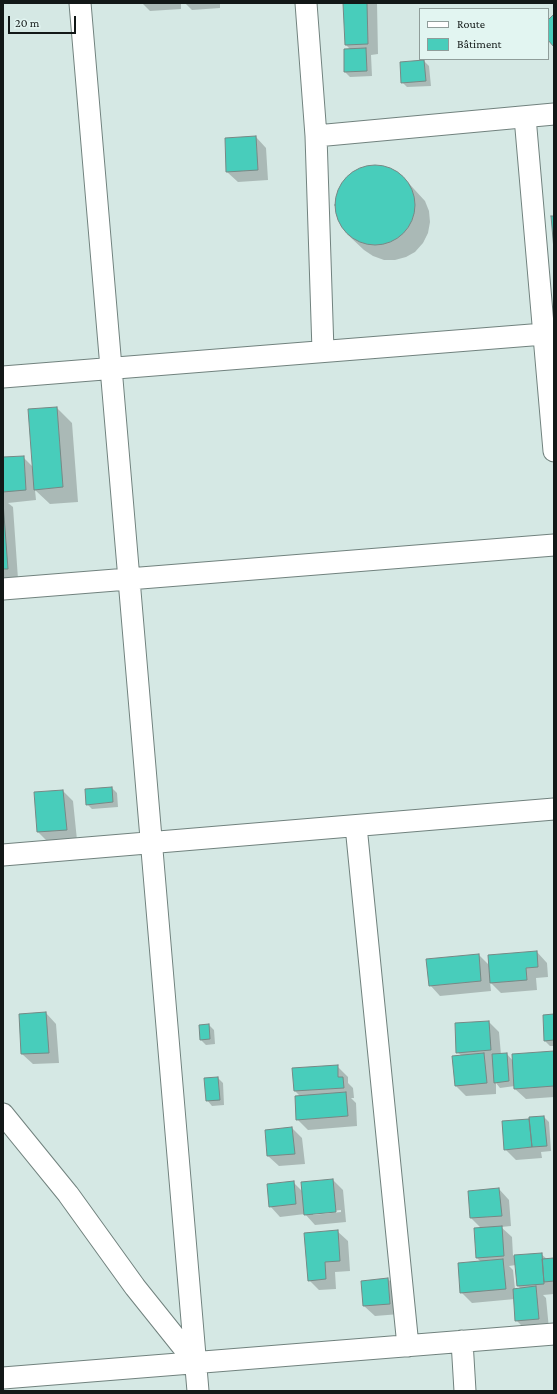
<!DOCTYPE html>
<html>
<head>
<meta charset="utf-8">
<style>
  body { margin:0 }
  #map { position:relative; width:557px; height:1394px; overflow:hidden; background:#d5e8e4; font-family:"Crimson Pro",serif }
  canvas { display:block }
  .frame { position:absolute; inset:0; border:4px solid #121817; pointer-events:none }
  .legend { position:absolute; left:419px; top:8px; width:130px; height:52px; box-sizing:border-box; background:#e2f5f1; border:1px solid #8f9d9a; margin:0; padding:5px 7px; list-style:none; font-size:12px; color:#121817 }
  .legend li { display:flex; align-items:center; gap:8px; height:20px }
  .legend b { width:20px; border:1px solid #8f9d9a }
  .scale { position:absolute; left:8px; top:16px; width:68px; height:18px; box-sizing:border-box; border:2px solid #121817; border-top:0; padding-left:5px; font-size:12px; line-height:14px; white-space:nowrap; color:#121817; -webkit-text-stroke:3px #e2f5f1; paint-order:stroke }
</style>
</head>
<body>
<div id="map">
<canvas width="557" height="1394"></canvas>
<div class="frame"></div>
<ul class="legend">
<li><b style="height:5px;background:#fff"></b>Route</li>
<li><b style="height:11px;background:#48cdbb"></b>Bâtiment</li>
</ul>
<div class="scale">20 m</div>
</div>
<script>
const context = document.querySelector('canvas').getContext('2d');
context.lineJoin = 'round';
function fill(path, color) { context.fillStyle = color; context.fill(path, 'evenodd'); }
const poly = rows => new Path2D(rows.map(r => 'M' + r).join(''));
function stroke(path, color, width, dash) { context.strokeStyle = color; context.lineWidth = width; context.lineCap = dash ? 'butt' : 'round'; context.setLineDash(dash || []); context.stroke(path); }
const shadow = poly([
  [142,3,181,3,181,9,150,11],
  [185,3,220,3,220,8,192,10],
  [344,3,377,3,378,54,371,55,372,76,350,77,345,72,350,49,346,45],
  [424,61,429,66,431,86,407,87,402,82],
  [256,137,266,148,268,180,238,182,227,172],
  [374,166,384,167,394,170,403,177,425,201,429,211,430,222,428,233,423,243,415,252,406,257,395,260,384,260,373,256,364,250,348,235,341,226,336,214,335,203,338,191,344,180,353,172,363,168],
  [57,408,72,423,78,502,50,504,35,490,36,500,8,503,13,507,18,579,3,580,3,458,23,457,33,467],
  [112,788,117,793,118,807,92,809,87,804],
  [63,791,73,801,77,840,48,842,38,832,35,793],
  [537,952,547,963,548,977,536,978,537,990,501,993,490,982,491,991,440,996,430,985,479,955,489,965],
  [46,1013,56,1024,59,1063,33,1064,22,1054],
  [554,1015,554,1046,550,1046,545,1041],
  [489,1022,499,1032,501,1055,507,1054,513,1061,554,1052,554,1097,526,1099,515,1089,515,1086,500,1088,496,1083,496,1094,466,1096,456,1086,453,1057,462,1056,457,1052],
  [209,1025,214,1030,215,1044,206,1045,201,1040],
  [337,1066,348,1077,348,1083,353,1088,354,1098,351,1098,356,1103,357,1126,308,1130,297,1119,300,1096,295,1091],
  [218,1078,223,1083,224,1105,212,1106,207,1100],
  [544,1117,549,1122,551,1151,541,1152,542,1158,516,1160,505,1149,529,1120,531,1122],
  [292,1128,302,1138,305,1164,279,1166,268,1156,266,1130],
  [333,1180,343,1190,346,1222,315,1225,305,1214,280,1217,270,1206,294,1183,303,1192],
  [341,1210,341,1212,313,1215,313,1213],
  [499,1189,509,1200,511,1226,501,1227,512,1237,513,1256,541,1254,547,1259,554,1259,554,1294,543,1295,546,1298,549,1329,527,1331,516,1320,515,1299,472,1303,461,1292,481,1262,477,1258,482,1229,471,1218,469,1192],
  [516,1265,518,1286,521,1289,515,1289,513,1270,509,1266],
  [337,1231,348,1241,350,1271,335,1272,336,1289,319,1290,309,1280],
  [388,1279,398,1289,400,1314,375,1316,364,1306]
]);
const building = poly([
  [343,3,367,3,368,44,345,45,343,3],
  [554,14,554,47,548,40,548,20,554,14],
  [366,48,367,71,344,72,344,49,366,48],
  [424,60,426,81,401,83,400,62,424,60],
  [256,136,258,170,226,172,225,138,256,136],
  '335 205a40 40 0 1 1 80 0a40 40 0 1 1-80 0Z',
  [551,216,554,216,554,250,551,216],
  [57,407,63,487,34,490,28,409,57,407],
  [24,456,26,490,3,492,3,457,24,456],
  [3,502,8,569,3,569,3,502],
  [112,787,113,802,86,805,85,789,112,787],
  [63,790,67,830,37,832,34,792,63,790],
  [537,951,538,967,526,968,527,980,490,983,488,955,537,951],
  [479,954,481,981,429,986,426,959,479,954],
  [46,1012,49,1053,21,1054,19,1014,46,1012],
  [554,1014,554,1040,544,1041,543,1015,554,1014],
  [489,1021,491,1050,456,1053,455,1023,489,1021],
  [209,1024,210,1039,200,1040,199,1025,209,1024],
  [554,1051,554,1086,514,1089,512,1054,554,1051],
  [484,1053,487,1083,455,1086,452,1056,484,1053],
  [507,1053,509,1081,494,1083,492,1054,507,1053],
  [338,1065,338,1077,343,1077,344,1088,294,1091,292,1068,338,1065],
  [218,1077,220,1100,206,1101,204,1078,218,1077],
  [346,1092,348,1116,296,1120,295,1096,346,1092],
  [544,1116,547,1146,532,1147,529,1117,544,1116],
  [529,1119,532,1147,504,1150,502,1121,529,1119],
  [292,1127,295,1154,267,1156,265,1130,292,1127],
  [333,1179,336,1212,304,1215,301,1182,333,1179],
  [294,1181,296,1204,269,1207,267,1184,294,1181],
  [499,1188,502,1216,470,1218,468,1191,499,1188],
  [502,1226,504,1256,476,1258,474,1228,502,1226],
  [338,1230,340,1261,325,1262,326,1279,308,1281,304,1233,338,1230],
  [542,1253,544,1284,517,1286,514,1255,542,1253],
  [554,1258,554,1281,544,1282,542,1259,554,1258],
  [503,1259,506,1289,460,1293,458,1263,503,1259],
  [388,1278,390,1304,363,1306,361,1281,388,1278],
  [536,1286,539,1319,515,1321,513,1289,536,1286]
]);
const minor = poly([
  [80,3,198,1391],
  [306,3,316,136,554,114],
  [525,117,554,451],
  [316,136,323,351],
  [3,377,544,334],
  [3,589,554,545],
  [356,826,408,1346],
  [3,855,554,809],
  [3,1114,68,1194,135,1287,195,1362],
  [462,1341,465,1391],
  [3,1378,554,1334]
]);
fill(shadow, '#0003');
fill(building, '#48cdbb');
stroke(building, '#778885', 1);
stroke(minor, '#71827e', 23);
stroke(minor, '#fff', 21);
</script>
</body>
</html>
